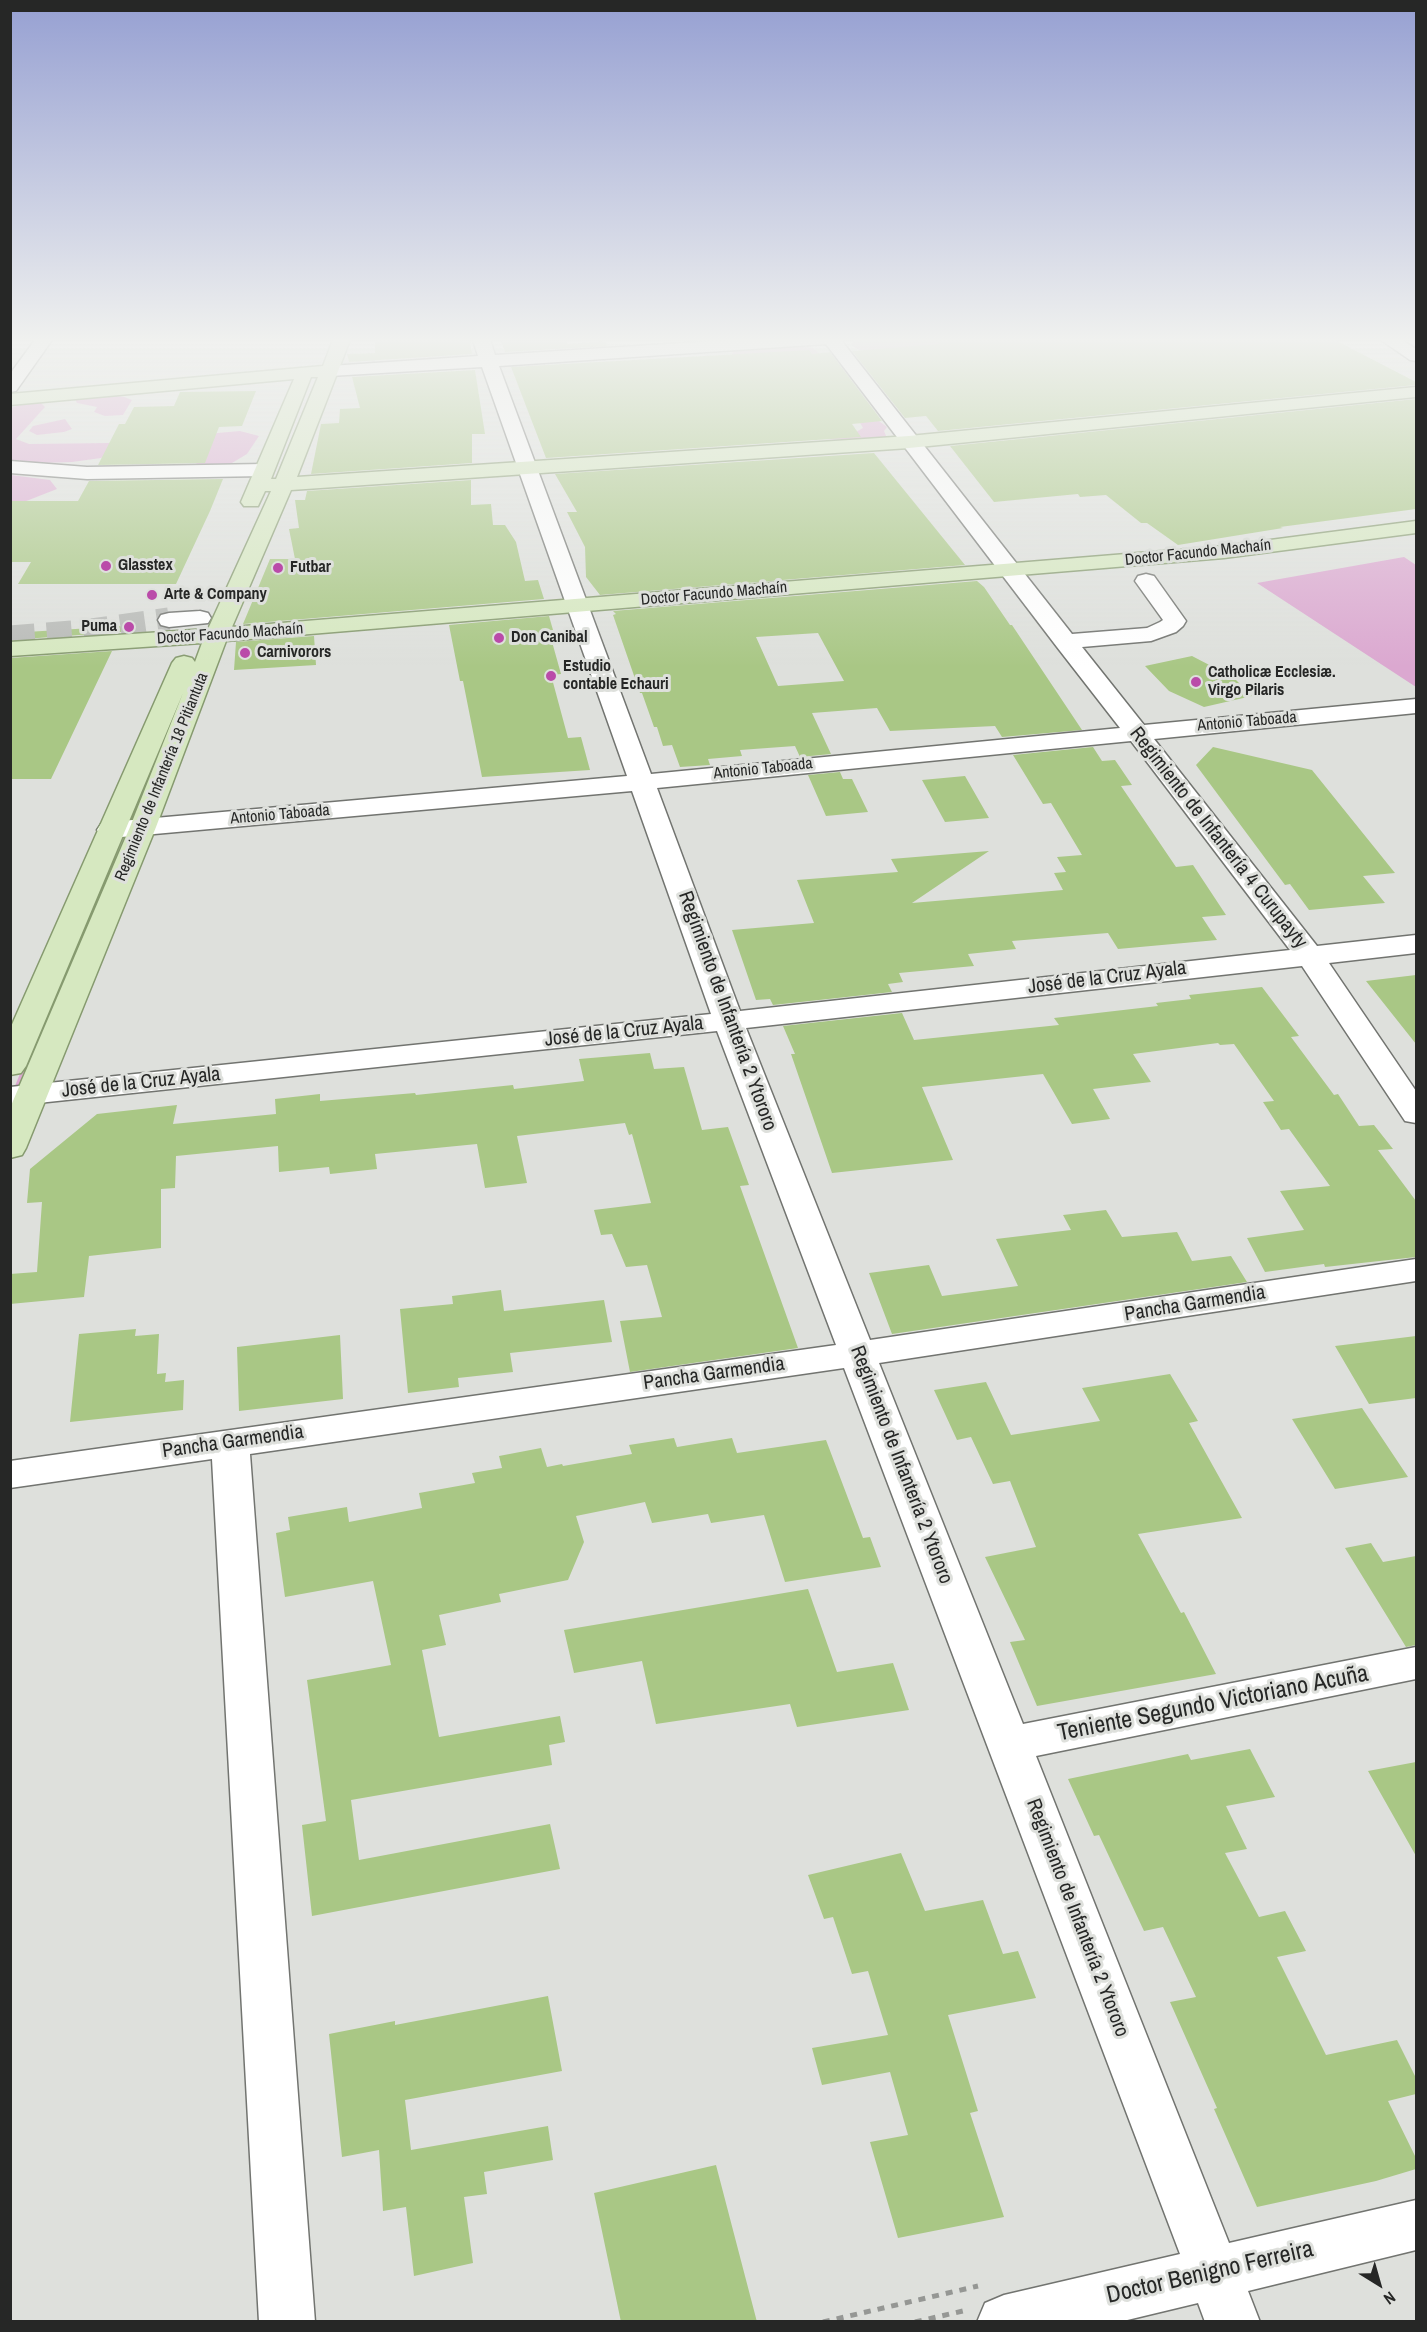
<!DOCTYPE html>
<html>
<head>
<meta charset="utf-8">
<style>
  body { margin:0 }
  #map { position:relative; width:1427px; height:2332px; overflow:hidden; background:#dee0dc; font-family:"Archivo Narrow",sans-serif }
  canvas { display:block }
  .frame { position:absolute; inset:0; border:12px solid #262726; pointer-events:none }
  .north { position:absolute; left:1349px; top:2254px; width:60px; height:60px; -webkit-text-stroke:4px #dee0dc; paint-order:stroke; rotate:143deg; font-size:16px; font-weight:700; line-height:24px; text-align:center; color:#262726 }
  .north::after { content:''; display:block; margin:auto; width:21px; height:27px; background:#262726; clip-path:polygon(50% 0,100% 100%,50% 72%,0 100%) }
</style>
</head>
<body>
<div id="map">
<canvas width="1427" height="2332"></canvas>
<div class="frame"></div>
<div class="north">N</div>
</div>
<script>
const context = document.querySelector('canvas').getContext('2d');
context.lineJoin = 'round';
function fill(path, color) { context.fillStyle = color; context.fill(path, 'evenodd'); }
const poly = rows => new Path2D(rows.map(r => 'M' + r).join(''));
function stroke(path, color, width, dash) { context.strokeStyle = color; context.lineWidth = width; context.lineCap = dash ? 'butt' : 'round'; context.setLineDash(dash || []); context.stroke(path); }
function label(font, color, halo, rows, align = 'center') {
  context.font = font + ' "Archivo Narrow",sans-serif'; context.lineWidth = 6; context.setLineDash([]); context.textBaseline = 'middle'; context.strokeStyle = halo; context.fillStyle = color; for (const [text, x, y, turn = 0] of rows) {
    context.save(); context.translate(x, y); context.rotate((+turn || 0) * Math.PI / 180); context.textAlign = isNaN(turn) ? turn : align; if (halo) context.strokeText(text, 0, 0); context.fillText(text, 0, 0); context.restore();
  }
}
const green = poly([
  [854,340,1006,340,933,354,904,347,898,350,872,352,859,350,851,345],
  [784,345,813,348,825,359,732,355,733,350,743,348],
  [101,394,124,397,132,400,123,415,105,416,94,412,97,407,77,403,75,399],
  [41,403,45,407,16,439,29,444,109,443,114,450,101,458,72,462,40,463,11,460,10,408,24,404],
  [875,418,887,427,884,431,887,438,871,441,823,439,856,432,863,428,859,421],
  [65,419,72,429,64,432,37,435,29,431,33,426],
  [240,431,259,436,247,454,232,463,215,469,192,470,200,458,205,437,217,433],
  [11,475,50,480,57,489,11,507],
  [1404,557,1416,565,1416,687,1257,583],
  [119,846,23,1085,16,1087,15,1086,111,848]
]);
const building = poly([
  [375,340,470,341,472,354,349,362,347,354,375,353],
  [936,340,1335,340,1416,382,1416,385,938,431,926,416,905,418,852,351,940,344],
  [501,341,566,341,568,344,604,341,608,346,505,352],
  [809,350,812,354,830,352,882,421,852,424,861,437,546,458,511,367],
  [475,370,485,434,472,434,472,463,311,474,321,424,339,423,340,409,360,408,352,377],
  [256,391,242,426,219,427,205,463,98,465,119,424,125,424,134,407,174,406,180,392],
  [1416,399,1416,509,1280,527,1283,528,1178,545,1147,523,1141,523,1106,495,1080,497,1078,494,994,502,950,446],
  [874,453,965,565,600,595,586,577,585,547,567,512,577,512,555,474],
  [223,479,210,511,176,584,18,584,31,562,10,562,10,501,78,501,89,481],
  [471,480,471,505,491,504,493,525,505,525,516,542,525,581,538,580,544,599,243,624,270,559,295,559,289,529,299,528,295,500,305,500,307,491],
  [977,581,984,587,1010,625,1012,625,1082,730,1002,737,995,726,890,731,877,708,812,713,831,754,800,757,795,746,740,750,742,756,708,759,710,765,680,767,672,745,663,746,657,727,654,727,642,693,640,693,613,615,616,614,613,611],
  [818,633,844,681,778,686,756,637],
  [549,616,553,630,549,631,561,674,551,675,568,738,581,737,590,770,482,777,463,681,460,681,449,625],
  [124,626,121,632,10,640,10,633],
  [314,636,316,665,234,670,236,642],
  [112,651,51,779,10,779,10,658],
  [1192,656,1219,670,1225,669,1252,696,1204,707,1169,691,1145,666],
  [1093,747,1102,761,1115,760,1132,785,1121,786,1176,867,1193,865,1226,915,1202,917,1217,940,1118,949,1108,933,1012,941,1016,949,968,954,974,966,899,973,903,982,888,984,892,992,773,1005,770,999,756,1000,732,930,814,923,797,880,898,872,891,859,989,851,912,903,1063,890,1054,873,1066,872,1057,857,1082,855,1051,803,1043,804,1013,755],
  [1213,747,1312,770,1395,873,1363,876,1385,903,1309,910,1290,884,1285,885,1196,765],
  [840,772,843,779,852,779,868,812,826,816,808,775],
  [965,776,989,818,945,822,922,780],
  [1416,975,1416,1044,1366,981],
  [1262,987,1299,1036,1291,1037,1334,1095,1338,1094,1359,1126,1374,1125,1393,1149,1378,1150,1416,1201,1416,1257,1325,1267,1324,1264,1265,1272,1247,1238,1304,1230,1280,1191,1330,1186,1289,1129,1281,1130,1263,1102,1274,1101,1234,1044,1220,1045,1218,1043,1133,1054,1151,1082,1093,1089,1110,1119,1072,1124,1043,1074,922,1087,953,1160,832,1173,791,1054,795,1054,783,1026,902,1013,914,1040,1059,1025,1054,1018,1158,1006,1156,1003,1191,999,1189,995],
  [650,1053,654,1069,684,1067,702,1130,728,1127,749,1185,740,1186,798,1348,630,1372,620,1321,662,1317,647,1265,626,1267,612,1234,601,1235,594,1210,651,1203,632,1134,629,1135,625,1123,517,1136,527,1183,485,1188,477,1144,375,1154,377,1169,330,1174,329,1167,279,1172,278,1146,176,1156,175,1188,161,1189,161,1248,89,1256,84,1297,10,1304,10,1274,37,1272,42,1202,27,1203,30,1169,97,1114,177,1105,173,1124,276,1114,275,1099,320,1094,320,1101,415,1093,416,1095,513,1085,514,1089,584,1081,579,1059],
  [1106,1210,1122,1237,1177,1232,1192,1261,1231,1256,1247,1282,892,1334,869,1273,929,1265,942,1296,1018,1286,996,1239,1071,1230,1063,1215],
  [501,1290,504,1311,604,1300,612,1342,510,1353,513,1372,458,1378,459,1387,408,1393,400,1309,453,1304,452,1296],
  [136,1329,135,1336,159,1334,157,1374,166,1373,165,1382,184,1380,183,1410,70,1422,79,1334],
  [340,1335,343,1399,239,1411,237,1347],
  [1416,1336,1416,1398,1369,1404,1335,1346],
  [1170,1374,1198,1421,1189,1423,1242,1518,1138,1534,1181,1613,1184,1612,1216,1674,1037,1706,1010,1642,1025,1640,985,1557,1036,1547,1010,1481,993,1484,971,1437,957,1440,934,1390,986,1382,1011,1435,1100,1421,1082,1388],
  [1362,1408,1408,1477,1335,1489,1292,1419],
  [674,1438,677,1447,732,1438,737,1453,826,1440,863,1538,870,1537,881,1567,785,1582,764,1515,711,1523,708,1514,652,1523,645,1502,576,1516,584,1542,568,1580,499,1594,501,1602,439,1615,446,1645,422,1650,439,1737,560,1716,565,1742,549,1745,552,1765,351,1800,359,1860,550,1824,560,1869,312,1916,302,1825,326,1821,307,1680,391,1665,373,1581,285,1597,276,1533,290,1530,288,1517,347,1507,349,1522,422,1508,419,1493,475,1483,472,1473,502,1468,499,1456,541,1448,547,1467,562,1464,563,1466,632,1454,629,1445],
  [1371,1543,1383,1562,1416,1556,1416,1645,1406,1647,1345,1548],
  [808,1589,837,1672,893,1663,909,1710,797,1727,790,1704,656,1724,642,1661,574,1673,564,1630],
  [1250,1749,1275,1797,1226,1806,1247,1849,1225,1853,1259,1917,1285,1911,1306,1951,1277,1957,1326,2055,1397,2040,1416,2078,1416,2094,1388,2101,1416,2158,1416,2169,1376,2181,1257,2207,1214,2109,1217,2108,1170,2002,1196,1997,1163,1927,1144,1931,1099,1835,1094,1836,1068,1779,1188,1754,1191,1760],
  [1416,1762,1416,1856,1368,1771],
  [901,1853,925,1911,983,1900,1003,1954,1018,1951,1036,1998,948,2015,978,2111,970,2113,1004,2217,898,2238,870,2142,908,2135,890,2072,822,2085,812,2048,888,2035,868,1971,852,1974,833,1917,824,1919,808,1875],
  [548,1996,562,2071,405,2100,411,2150,548,2126,553,2160,484,2172,487,2194,464,2197,473,2263,414,2276,406,2207,383,2211,379,2150,342,2157,329,2034,395,2021,395,2025],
  [716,2165,757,2322,621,2322,594,2193]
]);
const minorTunnel = poly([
  [10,638,84,632,169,620]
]);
const path = poly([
  [823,2322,978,2286],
  [915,2322,963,2311]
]);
const minor = poly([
  [35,340,52,340,16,391,10,392,10,374,35,340],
  [473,340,490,340,495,355,731,340,841,340,1072,634,1147,628,1160,622,1163,620,1135,581,1138,576,1146,574,1154,576,1186,621,1183,626,1176,632,1151,641,1082,647,1144,725,1416,699,1416,713,1154,739,1317,946,1416,935,1416,953,1329,963,1416,1091,1416,1123,1405,1121,1302,966,746,1028,870,1340,1416,1259,1416,1281,879,1363,1023,1724,1416,1647,1416,1679,1036,1756,1229,2243,1416,2200,1416,2250,1248,2291,1260,2322,1205,2322,1198,2303,1119,2322,977,2322,985,2303,1004,2295,1180,2254,844,1368,250,1454,315,2322,259,2322,212,1459,10,1488,10,1461,836,1345,717,1031,10,1106,10,1087,711,1014,632,791,110,838,101,836,97,830,101,824,110,822,627,776,482,367,330,376,324,375,321,371,324,367,330,366,478,356,473,340],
  [826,344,1057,647,1120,728,651,774,499,366,826,344],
  [1131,741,1290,950,740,1011,657,788,1131,741],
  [1381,340,1402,340,1416,349,1416,361,1410,360,1381,340],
  [10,461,87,467,264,464,271,466,274,470,271,474,264,476,87,479,10,473,10,461],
  [200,611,208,613,211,618,208,623,169,627,161,625,158,620,161,615,169,613,200,611]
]);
const major = poly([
  [333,340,350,340,297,477,909,436,1416,387,1416,397,909,448,291,490,232,627,1224,546,1416,521,1416,533,1224,558,226,641,156,827,26,1148,22,1155,10,1158,10,1108,130,827,183,693,26,1066,21,1073,10,1075,10,1029,172,663,176,658,184,656,192,658,195,662,202,643,10,656,10,642,208,629,271,491,265,491,258,506,244,506,241,502,294,379,10,405,10,394,323,366,333,340],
  [318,377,276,479,271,479,311,377,318,377]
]);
const markers = [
  [106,566,6,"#ba4ba9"],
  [278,568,6,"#ba4ba9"],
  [152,595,6,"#ba4ba9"],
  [129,627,6,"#ba4ba9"],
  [499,638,6,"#ba4ba9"],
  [245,653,6,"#ba4ba9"],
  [551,676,6,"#ba4ba9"],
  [1196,682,6,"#ba4ba9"]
];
const farStreetnames = [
  ["Doctor Facundo Machaín",1198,553,-6],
  ["Doctor Facundo Machaín",714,594,-5],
  ["Doctor Facundo Machaín",230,634,-4],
  ["Antonio Taboada",1247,722,-5],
  ["Antonio Taboada",763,769,-6],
  ["Regimiento de Infantería 18 Pitiantuta",162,777,-68],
  ["Antonio Taboada",280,815,-5]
];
const farPoinames = [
  ["Glasstex",118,566],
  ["Futbar",290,568],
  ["Arte & Company",164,595],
  ["Puma",117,627,"right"],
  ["Don Canibal",511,638],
  ["Carnivorors",257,653],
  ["Estudio",563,667],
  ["contable Echauri",563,685],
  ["Catholicæ Ecclesiæ.",1208,673],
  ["Virgo Pilaris",1208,691]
];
const streetNames = [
  ["Regimiento de Infantería 4 Curupayty",1218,838,52],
  ["José de la Cruz Ayala",1107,978,-7],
  ["Regimiento de Infantería 2 Ytororo",727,1011,70],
  ["José de la Cruz Ayala",624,1032,-6],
  ["José de la Cruz Ayala",141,1083,-6],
  ["Pancha Garmendia",1195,1304,-9],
  ["Pancha Garmendia",714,1374,-8],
  ["Pancha Garmendia",233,1442,-8],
  ["Regimiento de Infantería 2 Ytororo",901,1465,69],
  ["Regimiento de Infantería 2 Ytororo",1077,1918,69]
];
const nearStreetnames = [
  ["Teniente Segundo Victoriano Acuña",1213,1704,-11],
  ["Doctor Benigno Ferreira",1210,2273,-13]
];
fill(green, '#dba8d0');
fill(building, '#a9c785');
stroke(minorTunnel, '#b9bbb8', 25, [25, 12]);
stroke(minor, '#727470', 3);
stroke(major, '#869a6f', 3);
stroke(path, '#959794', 5, [7, 7]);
fill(minor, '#fff');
fill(major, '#d6e8c0');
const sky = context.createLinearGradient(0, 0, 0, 667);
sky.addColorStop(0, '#96a0d2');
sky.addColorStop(0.51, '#f0f1ef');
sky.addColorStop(1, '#f0f1ef00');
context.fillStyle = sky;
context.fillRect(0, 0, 1427, 667);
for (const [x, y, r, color] of markers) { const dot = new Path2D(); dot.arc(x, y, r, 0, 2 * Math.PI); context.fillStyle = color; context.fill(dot); stroke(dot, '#dee0dc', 2); }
label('16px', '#262726', '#dee0dc', farStreetnames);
label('bold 16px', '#262726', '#dee0dc', farPoinames, 'left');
label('20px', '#262726', '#dee0dc', streetNames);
label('24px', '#262726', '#dee0dc', nearStreetnames);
</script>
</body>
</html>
